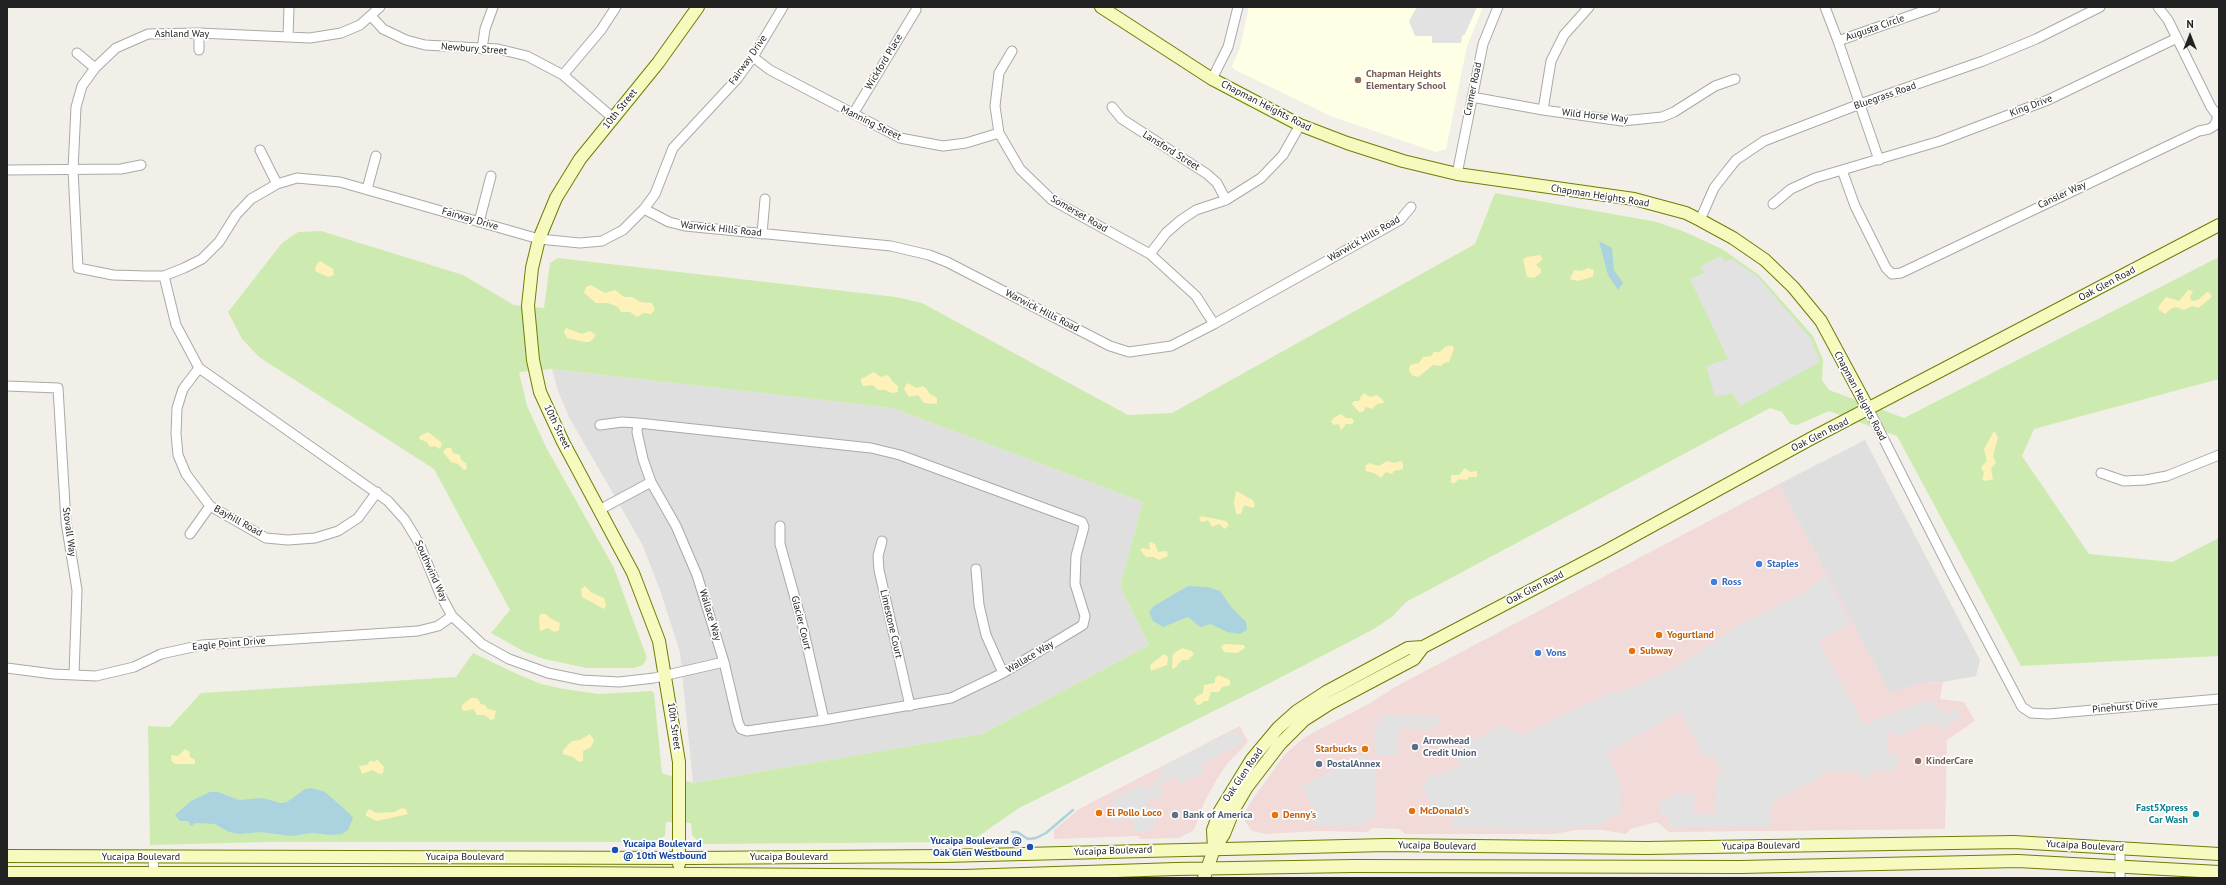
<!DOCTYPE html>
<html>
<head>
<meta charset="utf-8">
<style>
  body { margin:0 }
  #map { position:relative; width:2226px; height:885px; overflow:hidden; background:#f2efe9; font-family:"PT Sans",sans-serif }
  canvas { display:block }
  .frame { position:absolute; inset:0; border:8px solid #222; pointer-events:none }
  .north { position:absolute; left:2170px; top:16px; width:40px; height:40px; -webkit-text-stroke:3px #fff; paint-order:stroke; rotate:0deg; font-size:11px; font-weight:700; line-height:16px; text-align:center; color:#222 }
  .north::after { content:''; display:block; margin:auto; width:14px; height:18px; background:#222; clip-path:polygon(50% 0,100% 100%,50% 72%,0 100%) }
</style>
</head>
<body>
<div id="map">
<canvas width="2226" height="885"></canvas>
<div class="frame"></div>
<div class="north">N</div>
</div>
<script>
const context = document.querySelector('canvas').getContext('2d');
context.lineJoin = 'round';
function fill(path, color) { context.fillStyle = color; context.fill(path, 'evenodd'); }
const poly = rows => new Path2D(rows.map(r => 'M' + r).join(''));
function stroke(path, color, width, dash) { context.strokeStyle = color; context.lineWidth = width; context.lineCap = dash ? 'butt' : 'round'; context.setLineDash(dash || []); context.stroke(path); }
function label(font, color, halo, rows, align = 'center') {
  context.font = font + ' "PT Sans",sans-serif'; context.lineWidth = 3.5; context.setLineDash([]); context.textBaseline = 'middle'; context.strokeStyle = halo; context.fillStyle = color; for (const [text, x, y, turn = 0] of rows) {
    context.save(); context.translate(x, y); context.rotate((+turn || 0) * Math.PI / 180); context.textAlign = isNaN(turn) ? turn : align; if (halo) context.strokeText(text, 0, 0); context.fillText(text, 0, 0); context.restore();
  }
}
const residential = poly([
  [552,369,892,408,1143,502,1120,586,1149,645,982,734,693,783,680,652,660,590,642,544,569,417,558,391],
  [1865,440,1980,660,1976,676,1943,682,1920,683,1890,694,1779,484]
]);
const commercial = poly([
  [1779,484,1890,694,1920,683,1943,682,1940,699,1964,702,1975,721,1947,740,1945,829,1669,832,1657,822,1630,829,1626,834,1602,830,1575,830,1555,834,1406,834,1398,829,1373,828,1367,832,1319,831,1266,834,1252,831,1248,826,1244,819,1245,812,1252,800,1285,754,1305,737,1372,702,1395,687],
  [1240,726,1248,742,1226,765,1214,784,1204,803,1194,830,1179,838,1140,839,1138,836,1054,839,1054,830,1079,809]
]);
const education = poly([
  [1249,7,1483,7,1467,46,1446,149,1436,152,1333,117,1235,70,1232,66,1240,48]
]);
const grass = poly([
  [1495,193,1657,222,1685,232,1722,249,1759,275,1813,336,1823,360,1822,380,1829,390,1904,418,2219,257,2219,379,2034,429,2022,456,2089,554,2172,562,2219,538,2219,656,2021,666,1897,436,1829,411,1797,425,1790,424,1782,412,1770,408,1406,602,1393,616,1374,629,1266,685,1019,808,970,842,701,844,692,835,691,823,666,822,665,836,653,842,268,842,150,845,148,726,170,727,201,693,456,677,473,653,515,673,541,684,564,689,599,694,651,691,654,693,662,773,693,783,982,734,1149,645,1120,586,1143,502,892,408,552,369,519,372,527,406,547,449,614,568,647,658,643,665,634,668,587,668,544,659,525,652,491,633,510,610,434,469,259,357,242,339,228,312,282,243,298,232,321,231,463,275,514,305,544,308,550,263,558,258,896,297,922,303,1128,415,1172,413,1475,244]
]);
const sand = poly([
  [1540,255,1543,259,1536,265,1541,269,1541,273,1534,278,1527,277,1523,259,1527,257],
  [320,261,333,269,334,275,328,277,315,271,316,265],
  [1588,268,1594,270,1593,277,1577,281,1570,279,1574,270,1582,271],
  [591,285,605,293,615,290,624,297,632,297,640,302,652,303,655,310,651,314,644,313,637,317,630,312,621,312,618,307,608,303,596,303,584,293,586,287],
  [2188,290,2193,291,2190,297,2192,301,2198,300,2207,292,2210,293,2212,297,2198,308,2193,306,2184,310,2176,307,2172,308,2165,314,2159,310,2158,307,2166,297,2179,301],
  [566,328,582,334,590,331,596,335,590,342,585,342,567,338,564,332],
  [1452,345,1454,349,1449,362,1444,363,1441,366,1433,365,1418,377,1412,375,1409,370,1410,365,1419,363,1423,357,1431,356,1434,352,1440,352,1445,347],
  [874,372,880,377,888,375,893,382,898,386,898,392,892,393,885,390,878,390,873,385,863,386,861,382,861,379],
  [907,383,917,388,922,386,926,388,930,394,937,398,937,403,934,404,924,403,918,395,909,397,904,389],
  [1364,393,1370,397,1377,395,1383,400,1384,403,1377,404,1372,409,1366,407,1363,412,1359,412,1352,404,1354,401,1359,401,1361,396],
  [1341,414,1346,418,1352,418,1354,422,1352,424,1346,424,1341,431,1339,424,1334,425,1331,422,1333,418],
  [1994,431,1998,437,1993,456,1996,463,1991,468,1993,479,1986,481,1982,479,1984,473,1981,467,1987,461,1984,449],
  [428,432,442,443,440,449,434,446,430,447,427,442,419,439,420,436],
  [446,448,451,448,453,453,460,455,461,460,466,463,467,469,464,470,458,464,451,462,443,452],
  [1387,461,1394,463,1401,461,1403,464,1403,469,1394,471,1392,474,1386,472,1381,478,1374,473,1366,471,1365,466,1369,463,1379,466],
  [1465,468,1470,472,1477,471,1477,477,1469,477,1467,480,1459,479,1455,483,1451,483,1451,475,1459,475],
  [1236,491,1253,500,1255,506,1252,508,1244,505,1241,514,1236,514,1234,502],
  [1201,516,1226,521,1229,525,1225,529,1219,524,1212,527,1208,520,1202,522,1199,520],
  [1149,542,1155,544,1158,552,1167,551,1168,556,1159,560,1154,557,1146,557,1140,550,1143,548,1150,550],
  [585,586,592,593,604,598,606,605,604,609,582,597,581,589],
  [541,614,546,614,550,618,560,623,559,630,554,632,548,628,540,631,539,617],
  [1224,644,1244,645,1245,648,1237,653,1224,652,1221,647],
  [1182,648,1192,651,1194,654,1188,660,1182,660,1174,669,1172,668,1173,654],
  [1164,654,1168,657,1167,665,1151,671,1150,665],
  [1218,675,1230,680,1230,685,1222,687,1219,692,1211,692,1208,701,1204,701,1200,705,1197,705,1194,699,1196,697,1203,693,1204,685,1215,683,1215,679],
  [477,698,481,704,485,705,488,709,496,711,494,719,491,720,484,715,477,715,473,709,466,711,462,710,462,705,471,698],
  [590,734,594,740,591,747,583,751,583,761,579,762,573,757,563,754,563,750,572,741,580,740],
  [185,749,190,752,189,756,195,760,195,764,176,764,172,762,171,757,172,755,178,756],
  [377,759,384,767,383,773,379,774,373,770,362,774,359,766,367,765,370,761,375,762],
  [402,808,406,809,408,814,377,821,366,816,366,813,369,809,376,813,394,812]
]);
const parking = poly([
  [1417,7,1477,7,1465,34,1462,36,1461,43,1432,43,1432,36,1415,36,1409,21],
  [1721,256,1725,261,1732,259,1758,277,1811,339,1820,362,1740,406,1732,393,1715,397,1706,366,1728,359,1690,279,1704,273,1701,266],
  [1825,575,1849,624,1819,641,1864,725,1919,703,1937,700,1936,709,1950,714,1953,708,1962,714,1945,729,1931,723,1924,724,1897,737,1893,730,1889,732,1887,753,1897,754,1896,770,1870,771,1869,778,1860,780,1861,771,1822,771,1822,776,1777,800,1772,804,1770,827,1669,827,1669,816,1660,816,1659,800,1669,801,1670,794,1695,793,1694,814,1715,814,1717,775,1721,770,1714,754,1705,758,1680,712,1606,753,1622,786,1620,805,1623,811,1596,825,1556,830,1452,828,1453,812,1437,818,1421,785,1428,781,1426,776,1461,767,1452,752,1502,725,1522,735,1609,693,1632,688,1680,665,1741,624,1808,590],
  [1436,715,1440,724,1427,730,1399,727,1397,755,1375,755,1374,729,1382,716],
  [1237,729,1244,743,1201,764,1204,772,1181,784,1176,775,1158,786,1164,789,1159,800,1148,796,1146,807,1155,807,1156,825,1150,825,1150,831,1135,831,1134,824,1130,816,1116,824,1112,816,1118,812,1112,799,1142,784,1145,790,1163,777,1159,769],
  [1363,754,1376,771,1375,817,1367,817,1366,826,1315,826,1315,811,1302,786]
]);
const water = poly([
  [1599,241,1612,248,1614,270,1623,283,1618,290,1608,275],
  [1188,586,1207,587,1220,591,1231,607,1246,622,1247,630,1240,634,1227,632,1211,624,1200,627,1188,617,1163,627,1153,621,1149,612,1154,606],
  [312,788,325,792,349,813,353,818,348,830,342,834,330,835,313,833,291,836,260,832,240,834,229,832,215,824,196,823,191,826,188,821,180,821,175,815,191,801,210,792,218,792,239,800,262,798,281,803,287,802,305,789]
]);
const stream = poly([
  [1012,832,1017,832,1028,839,1036,838,1046,833,1073,810]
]);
const street = poly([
  [380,7,360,25,341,33,310,38,199,33,148,34,116,48,95,68,82,86,76,107,73,170,78,268,113,275,146,276,164,276,184,268,202,259,219,242,236,215,251,199,277,184,297,178,340,182,539,239,580,243,602,241,623,230,644,209,655,194,673,148,737,79,753,57,783,7],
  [1825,7,1838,41,1879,160],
  [371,16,383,29,406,40,425,45,498,49,527,56,563,75,613,118],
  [199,33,199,50],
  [288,37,289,7],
  [1838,41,1935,7],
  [482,49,485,29,493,7],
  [1012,51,999,73,995,106,999,133,1020,169,1052,200,1150,254,1196,296,1214,324],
  [77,53,95,68],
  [753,57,770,70,900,138,943,146,966,143,999,133],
  [563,75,601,30,616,7],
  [1212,79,1228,47,1238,7],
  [1472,97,1543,110,1622,121,1662,117,1674,112,1715,86,1735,79],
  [1112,107,1122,119,1207,174,1217,183,1226,200],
  [1543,110,1551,61,1564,35,1589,7],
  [853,114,916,10],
  [260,150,277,184],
  [7,170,121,169,141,165],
  [1842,170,1855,206,1886,268,1892,274,1901,273,2199,131,2209,129,2214,126,2217,120,2217,115,2211,107,2168,20,2158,7],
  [1457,174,1483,44,1498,7],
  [367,189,376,156],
  [1773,204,1791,189,1815,178,1940,141,2048,100,2177,38],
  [644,209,669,222,685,226,891,246,929,255,947,262,1110,346,1129,352,1171,346,1214,324,1400,220,1411,207],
  [1700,220,1714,188,1724,175,1736,160,1764,141,1860,104,1983,61,2036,39,2100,7],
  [479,222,491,176],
  [762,234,765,199],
  [1150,254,1166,233,1181,220,1196,210,1226,200,1261,178,1283,155,1300,125],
  [164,276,176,325,199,368,388,501,405,520,419,543,440,594,452,616,482,644,509,659,548,673,582,680,619,682,654,678,724,662],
  [199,368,183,389,177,408,176,434,178,455,186,474,210,506,266,538,288,540,315,538,338,531,358,518,377,492],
  [7,386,58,388,66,522,77,590,74,675],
  [1869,410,1952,574,2022,707,2031,713,2048,714,2219,699],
  [600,425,622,422,638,423,871,448,900,455,1082,522,1084,527,1076,556,1075,584,1085,616,1083,625,1003,673,951,698,824,720,747,731,741,729,738,722,724,662,697,575,676,526,651,482,643,459,637,432,638,423],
  [2101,473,2124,481,2145,480,2167,476,2219,455],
  [601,509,651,482],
  [780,526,780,544,802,623,824,720],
  [190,534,210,506],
  [882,541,878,556,879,570,910,706],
  [976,569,979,605,986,635,1003,673],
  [7,668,53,674,96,676,134,667,161,654,202,645,418,631,438,626,452,616],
  [2120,848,2120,878],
  [153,857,154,878]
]);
const secondary = poly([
  [1101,7,1212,79,1300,125,1347,143,1403,161,1457,174,1634,199,1686,213,1700,220,1733,238,1765,260,1793,287,1821,321,1869,410],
  [1214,849,1213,830,1220,811,1252,759,1278,728,1297,711,1326,692,1408,648,1423,647,1606,551,1812,438,2219,225],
  [7,856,691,858,943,856,1386,845,1646,848,2014,842,2219,854],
  [679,864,679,762,659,641,633,573,563,442,540,392,533,360,528,306,532,268,539,239,556,198,580,159,658,63,698,7],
  [7,873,564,873,964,876,1176,869,1353,866,1740,867,2018,861,2219,872],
  [1204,878,1214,849,1224,834,1234,809,1247,787,1280,744,1304,720,1329,704,1414,659,1423,647]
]);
const markers = [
  [1358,80,4,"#8d6e63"],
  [1759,564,4,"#3f7fe0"],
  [1714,582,4,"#3f7fe0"],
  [1659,635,4,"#e8710a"],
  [1632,651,4,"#e8710a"],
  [1538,653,4,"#3f7fe0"],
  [1415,747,4,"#5c6f8a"],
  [1365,749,4,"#e8710a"],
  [1918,761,4,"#8d6e63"],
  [1319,764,4,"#5c6f8a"],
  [1412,811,4,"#e8710a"],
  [1099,813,4,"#e8710a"],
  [2196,814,4,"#0f9aa8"],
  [1175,815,4,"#5c6f8a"],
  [1275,815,4,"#e8710a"],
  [1030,847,4,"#1a4fb4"],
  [615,850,4,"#1a4fb4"]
];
const streetNames = [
  ["Augusta Circle",1875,28,-19],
  ["Ashland Way",182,34],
  ["Newbury Street",474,49,4],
  ["Fairway Drive",748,60,-55],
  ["Wickford Place",884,62,-59],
  ["Cramer Road",1473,89,-78],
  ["Bluegrass Road",1885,96,-19],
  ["Chapman Heights Road",1266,106,27],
  ["King Drive",2031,106,-21],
  ["10th Street",620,109,-51],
  ["Wild Horse Way",1595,116,6],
  ["Manning Street",871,123,26],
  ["Lansford Street",1171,151,32],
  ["Cansler Way",2062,195,-25],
  ["Chapman Heights Road",1600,196,9],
  ["Somerset Road",1079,214,30],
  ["Fairway Drive",470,219,16],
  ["Warwick Hills Road",721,229,6],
  ["Warwick Hills Road",1364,239,-30],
  ["Oak Glen Road",2107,284,-28],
  ["Warwick Hills Road",1042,311,27],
  ["Chapman Heights Road",1860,396,62],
  ["10th Street",557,427,64],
  ["Oak Glen Road",1820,435,-27],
  ["Bayhill Road",238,521,29],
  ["Stovall Way",69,532,82],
  ["Southwind Way",431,571,66],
  ["Oak Glen Road",1535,588,-27],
  ["Wallace Way",710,615,73],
  ["Glacier Court",801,623,76],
  ["Limestone Court",891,624,77],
  ["Eagle Point Drive",229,644,-5],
  ["Wallace Way",1030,657,-31],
  ["Pinehurst Drive",2125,707,-5],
  ["10th Street",674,726,82],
  ["Oak Glen Road",1243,775,-56],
  ["Yucaipa Boulevard",1437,846,1],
  ["Yucaipa Boulevard",1761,846,-1],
  ["Yucaipa Boulevard",2085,846,3],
  ["Yucaipa Boulevard",1113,851,-2],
  ["Yucaipa Boulevard",141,857],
  ["Yucaipa Boulevard",465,857],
  ["Yucaipa Boulevard",789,857]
];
const educationNames = [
  ["Chapman Heights",1366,74],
  ["Elementary School",1366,86],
  ["KinderCare",1926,761]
];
const shopNames = [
  ["Staples",1767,564],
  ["Ross",1722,582],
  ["Vons",1546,653]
];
const foodNames = [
  ["Yogurtland",1667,635],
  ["Subway",1640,651],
  ["Starbucks",1357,749,"right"],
  ["McDonald's",1420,811],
  ["El Pollo Loco",1107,813],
  ["Denny's",1283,815]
];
const serviceNames = [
  ["Arrowhead",1423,741],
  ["Credit Union",1423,753],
  ["PostalAnnex",1327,764],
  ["Bank of America",1183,815]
];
const cultureNames = [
  ["Fast5Xpress",2188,808],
  ["Car Wash",2188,820]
];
const transitNames = [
  ["Yucaipa Boulevard @",1022,841],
  ["Oak Glen Westbound",1022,853],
  ["Yucaipa Boulevard",623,844,"left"],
  ["@ 10th Westbound",623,856,"left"]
];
fill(residential, '#e0dfdf');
fill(commercial, '#f2dad9');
fill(education, '#ffffe5');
fill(grass, '#cdebb0');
fill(sand, '#fff1ba');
fill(parking, '#e2e2e2');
fill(water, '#aad3df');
stroke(stream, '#aad3df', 2.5);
stroke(street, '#a9a9a9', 11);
stroke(secondary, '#707d05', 14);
stroke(street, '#fff', 9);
stroke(secondary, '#f7fabf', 12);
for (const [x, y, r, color] of markers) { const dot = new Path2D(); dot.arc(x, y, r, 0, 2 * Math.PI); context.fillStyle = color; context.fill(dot); stroke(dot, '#fff', 1.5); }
label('10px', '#222', '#fff', streetNames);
label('bold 10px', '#785e54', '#fff', educationNames, 'left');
label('bold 10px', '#366cbe', '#fff', shopNames, 'left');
label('bold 10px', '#c56008', '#fff', foodNames, 'left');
label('bold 10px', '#4e5e75', '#fff', serviceNames, 'left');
label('bold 10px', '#0d838f', '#fff', cultureNames, 'right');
label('bold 10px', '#164399', '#fff', transitNames, 'right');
</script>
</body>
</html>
